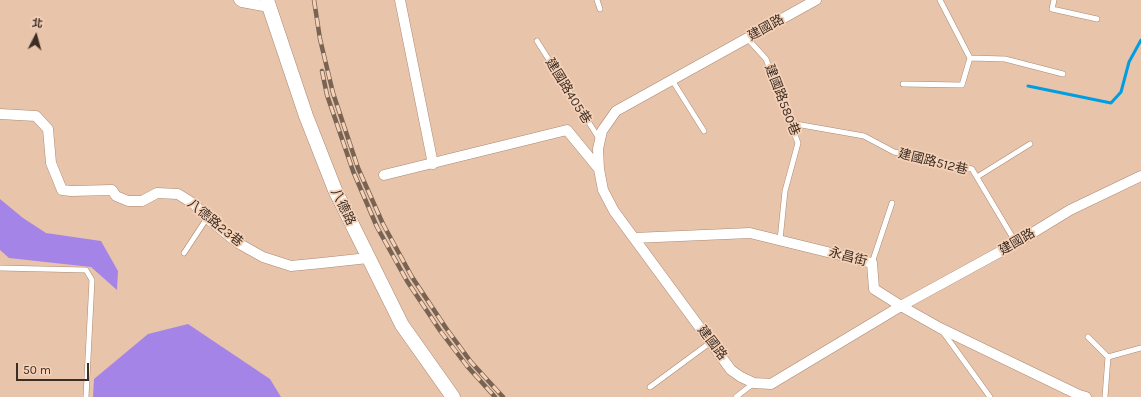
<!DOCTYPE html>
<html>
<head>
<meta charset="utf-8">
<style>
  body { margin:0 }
  #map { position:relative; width:1141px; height:397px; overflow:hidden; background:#e8c4ab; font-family:Karla,"Noto Sans TC",sans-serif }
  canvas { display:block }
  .north { position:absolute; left:16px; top:16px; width:40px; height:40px; -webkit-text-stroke:3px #f5d1b8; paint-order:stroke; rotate:6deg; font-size:11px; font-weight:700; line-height:16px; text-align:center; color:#3b2e24 }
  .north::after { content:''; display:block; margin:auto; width:14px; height:18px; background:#3b2e24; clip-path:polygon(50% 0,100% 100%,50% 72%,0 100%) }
  .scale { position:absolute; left:16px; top:363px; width:73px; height:18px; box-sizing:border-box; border:2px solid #3b2e24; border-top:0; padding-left:5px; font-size:12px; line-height:14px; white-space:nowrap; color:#3b2e24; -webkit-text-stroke:3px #f5d1b8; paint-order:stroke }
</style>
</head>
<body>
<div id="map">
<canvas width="1141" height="397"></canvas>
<div class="north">北</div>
<div class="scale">50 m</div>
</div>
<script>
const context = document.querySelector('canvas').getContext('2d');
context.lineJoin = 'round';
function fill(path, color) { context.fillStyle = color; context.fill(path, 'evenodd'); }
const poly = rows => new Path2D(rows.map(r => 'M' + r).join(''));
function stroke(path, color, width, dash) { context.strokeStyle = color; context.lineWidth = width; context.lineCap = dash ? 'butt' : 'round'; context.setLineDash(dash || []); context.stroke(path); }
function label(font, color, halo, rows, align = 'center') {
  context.font = font + ' Karla,"Noto Sans TC",sans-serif'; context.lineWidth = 3.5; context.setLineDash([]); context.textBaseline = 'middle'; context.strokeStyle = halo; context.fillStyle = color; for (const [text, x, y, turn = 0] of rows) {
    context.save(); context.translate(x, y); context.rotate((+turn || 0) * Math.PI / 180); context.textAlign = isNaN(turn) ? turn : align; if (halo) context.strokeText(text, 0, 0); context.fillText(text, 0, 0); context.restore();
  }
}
const forest = poly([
  [0,199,23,218,46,233,101,241,118,271,117,290,91,267,9,258,0,250],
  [188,324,270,379,281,397,93,397,94,379,148,334]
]);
const stream = poly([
  [1028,86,1111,103,1121,92,1129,62,1141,40]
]);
const lane = poly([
  [597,0,600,9],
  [940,0,970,58,1005,59,1063,74],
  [1054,0,1052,9,1097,19],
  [747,38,766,59,798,143,785,191,780,240],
  [537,41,600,140],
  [672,80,704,131],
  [903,84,962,85,970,58],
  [790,123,864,136,894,152,972,169,1016,243],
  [977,177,1030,144],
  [184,253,207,218],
  [872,263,892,203],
  [0,268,86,270,92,280,86,397],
  [943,332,990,397],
  [1088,337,1108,357],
  [650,387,711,342],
  [736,397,754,383],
  [1105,397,1108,357,1141,348]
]);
const street = poly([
  [239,0,242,2,269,7],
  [400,0,433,164],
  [816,0,616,111,602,131,598,149,599,169,603,190,614,211,731,370,741,377,754,383,771,384,901,306,1016,243,1070,210,1141,176],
  [0,114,36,116,48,129,51,163,62,190,71,191,112,190,116,196,128,201,142,201,157,193,178,194,194,204,207,218,238,243,263,257,291,266,322,263,368,258],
  [384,175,567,130,599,169],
  [634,238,750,233,872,263,874,289,901,306,940,328,1079,395,1086,397]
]);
const secondary = poly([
  [267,0,306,116,335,190,402,325,453,397]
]);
const rail = poly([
  [314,0,320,39,333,93,358,168,383,224,412,277,446,328,471,362,503,397],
  [322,71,327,95,353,171,377,227,407,281,441,332,467,366,495,397]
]);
const streetNames = [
  ["建國路",766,28,-29],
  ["建國路405巷",568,91,58],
  ["建國路580巷",782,100,69],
  ["建國路512巷",933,162,14],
  ["八德路",343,207,64],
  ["八德路23巷",215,223,39],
  ["建國路",1017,242,-30],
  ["永昌街",848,257,15],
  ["建國路",712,343,53]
];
fill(forest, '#a584e8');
stroke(stream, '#009ee1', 3);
stroke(lane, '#aa8971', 6);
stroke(street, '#aa8971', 11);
stroke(secondary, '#aa8971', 15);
stroke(lane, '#fff', 5);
stroke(street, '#fff', 10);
stroke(secondary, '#fff', 14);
stroke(rail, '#796454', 4.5);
stroke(rail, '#f5d1b8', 3, [9]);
label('13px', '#3b2e24', '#f5d1b8', streetNames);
</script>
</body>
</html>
